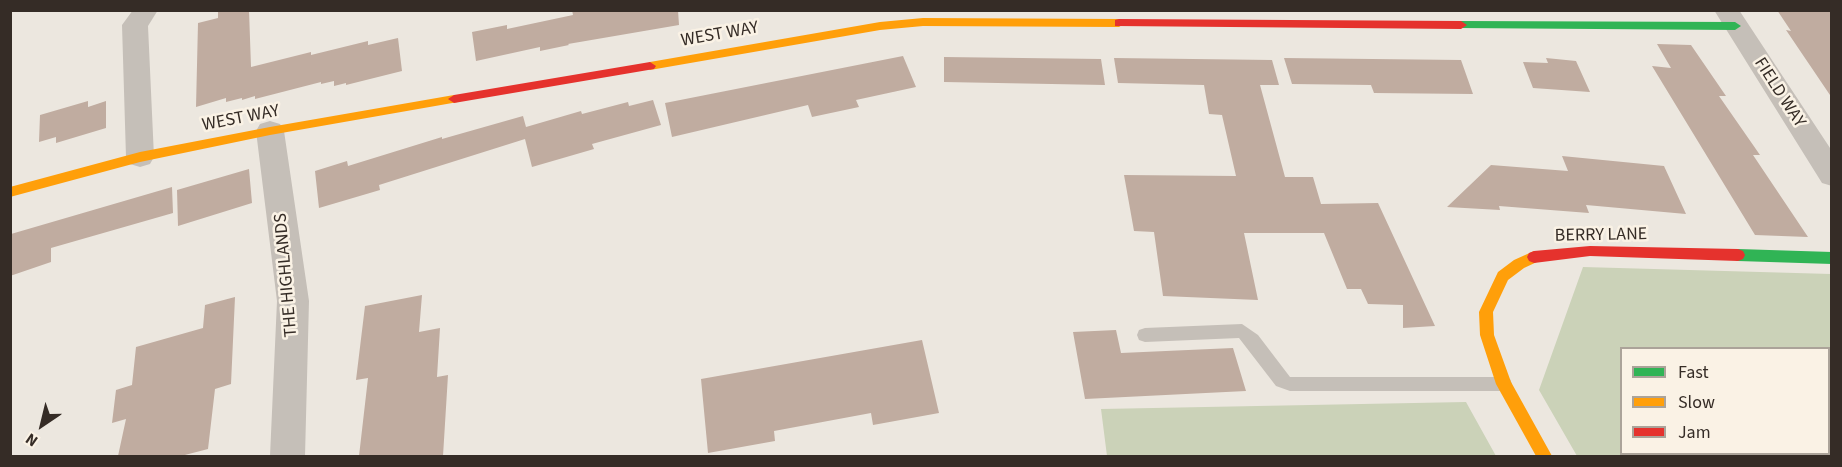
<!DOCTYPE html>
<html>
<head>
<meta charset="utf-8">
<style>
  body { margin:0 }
  #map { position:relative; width:1842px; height:467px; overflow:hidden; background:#ece7df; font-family:"Source Sans 3",sans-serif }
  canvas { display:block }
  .frame { position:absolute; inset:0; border:12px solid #352c26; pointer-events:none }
  .legend { position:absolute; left:1620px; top:347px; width:210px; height:108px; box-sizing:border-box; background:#faf2e5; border:2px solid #aba399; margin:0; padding:8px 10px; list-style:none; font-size:18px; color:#352c26 }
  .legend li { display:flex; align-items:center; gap:12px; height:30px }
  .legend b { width:30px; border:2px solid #aba399 }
  .north { position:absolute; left:12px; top:395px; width:60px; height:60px; -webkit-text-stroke:4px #faf2e5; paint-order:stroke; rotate:215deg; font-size:16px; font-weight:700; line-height:24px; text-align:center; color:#352c26 }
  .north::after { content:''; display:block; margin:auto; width:21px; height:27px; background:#352c26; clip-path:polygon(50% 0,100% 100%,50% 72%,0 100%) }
</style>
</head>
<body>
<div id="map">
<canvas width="1842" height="467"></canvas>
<div class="frame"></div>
<ul class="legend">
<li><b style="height:8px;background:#30b455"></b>Fast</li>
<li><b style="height:8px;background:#ff9f0a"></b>Slow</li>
<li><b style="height:8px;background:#e5322d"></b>Jam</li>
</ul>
<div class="north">N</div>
</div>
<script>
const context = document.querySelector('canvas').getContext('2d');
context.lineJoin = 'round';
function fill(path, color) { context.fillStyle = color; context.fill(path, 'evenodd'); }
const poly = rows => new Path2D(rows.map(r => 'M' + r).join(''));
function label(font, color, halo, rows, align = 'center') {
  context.font = font + ' "Source Sans 3",sans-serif'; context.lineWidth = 5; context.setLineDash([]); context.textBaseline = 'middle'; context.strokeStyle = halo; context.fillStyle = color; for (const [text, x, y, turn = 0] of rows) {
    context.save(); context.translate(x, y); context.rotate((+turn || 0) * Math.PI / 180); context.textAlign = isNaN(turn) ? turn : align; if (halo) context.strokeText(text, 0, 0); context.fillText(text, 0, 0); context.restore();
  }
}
const green = poly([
  [1583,267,1831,274,1831,456,1577,456,1539,390],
  [1622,348,1828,348,1828,454,1622,454],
  [1466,402,1496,456,1107,456,1101,409]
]);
const building = poly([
  [218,10,249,10,251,67,311,52,311,55,368,41,368,45,398,38,402,71,346,85,346,83,334,86,334,81,321,84,321,82,255,99,255,96,242,100,242,98,226,102,226,98,196,107,198,23,218,18],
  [572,10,678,10,679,25,568,44,569,45,540,51,540,47,476,61,472,32,507,25,507,29,573,15],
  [1777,10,1832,10,1832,98,1786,30,1791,31],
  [1657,44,1691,45,1726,96,1719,96,1760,155,1753,155,1808,237,1755,235,1652,66,1671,68],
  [903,56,916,87,856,100,859,107,812,117,808,105,672,137,665,103],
  [944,57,1101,59,1105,85,944,82],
  [1114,58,1272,60,1279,85,1260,85,1285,177,1313,177,1321,204,1378,203,1435,326,1403,328,1403,305,1368,304,1361,289,1347,289,1324,233,1244,233,1258,300,1163,296,1154,232,1134,231,1124,175,1236,176,1222,115,1209,114,1204,85,1118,83],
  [1284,58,1461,60,1473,94,1374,93,1371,85,1292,84],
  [1546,58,1576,61,1590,92,1533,88,1523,62,1548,63],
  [653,100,661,125,592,144,594,149,532,167,525,139,379,185,380,190,319,208,315,171,347,161,348,166,442,137,442,139,523,116,526,127,581,111,582,114,628,102,629,106],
  [88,101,88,107,106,101,106,128,56,143,56,137,39,142,40,115],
  [1562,156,1664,166,1686,214,1586,205,1589,213,1499,206,1500,210,1447,207,1491,165,1568,171],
  [249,169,252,203,178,226,177,190],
  [172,187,173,213,51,248,51,262,10,276,11,234],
  [422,295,419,332,440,328,437,377,448,375,443,456,359,456,368,378,356,380,365,306],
  [235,297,231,384,215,389,208,449,181,456,118,456,126,419,112,423,116,390,132,385,136,347,203,328,205,305],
  [1116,330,1121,353,1233,348,1246,391,1085,399,1073,332],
  [922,340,939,413,873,425,871,413,774,431,775,441,708,453,701,379]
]);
const lane = poly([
  [1242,324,1258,335,1290,377,1504,377,1510,379,1512,384,1510,389,1504,391,1290,391,1276,386,1239,338,1145,342,1139,340,1137,335,1139,330,1145,328,1242,324]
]);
const street = poly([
  [133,10,158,10,148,26,154,157,150,164,140,167,130,164,126,157,122,25,133,10],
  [1714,10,1739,10,1832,151,1832,186,1822,183,1714,10],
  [270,121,280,124,284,131,309,301,305,456,270,456,277,301,256,131,260,124,270,121]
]);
const fast = poly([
  [1461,21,1735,22,1741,26,1735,30,1457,28,1457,22,1461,21],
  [1738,249,1832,252,1832,264,1738,261,1733,259,1731,255,1733,251,1738,249]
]);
const slow = poly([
  [923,18,1119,19,1125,23,1119,27,923,26,880,30,650,70,644,66,650,62,880,22,923,18],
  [454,95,460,99,458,102,270,135,140,162,10,197,10,187,140,152,270,127,454,95],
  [1534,251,1539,253,1541,257,1539,261,1524,268,1508,280,1493,312,1494,335,1511,382,1552,456,1536,456,1496,384,1480,335,1479,312,1498,272,1514,260,1534,251]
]);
const jam = poly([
  [1119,19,1461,21,1467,25,1461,29,1115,26,1115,20,1119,19],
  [650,62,656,66,654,69,454,103,448,99,454,95,650,62],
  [1590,246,1738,249,1743,251,1745,255,1743,259,1738,261,1590,256,1534,263,1529,261,1527,257,1529,253,1534,251,1590,246]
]);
const streetNames = [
  ["WEST WAY",720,35,-10],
  ["FIELD WAY",1779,93,57],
  ["WEST WAY",241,119,-11],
  ["BERRY LANE",1601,236,-1],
  ["THE HIGHLANDS",287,275,-95]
];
fill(green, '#cbd2b8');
fill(building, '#c0aca0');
fill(lane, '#c5bfb8');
fill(street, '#c5bfb8');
fill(fast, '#30b455');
fill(slow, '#ff9f0a');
fill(jam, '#e5322d');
label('18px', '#352c26', '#faf2e5', streetNames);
</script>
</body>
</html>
